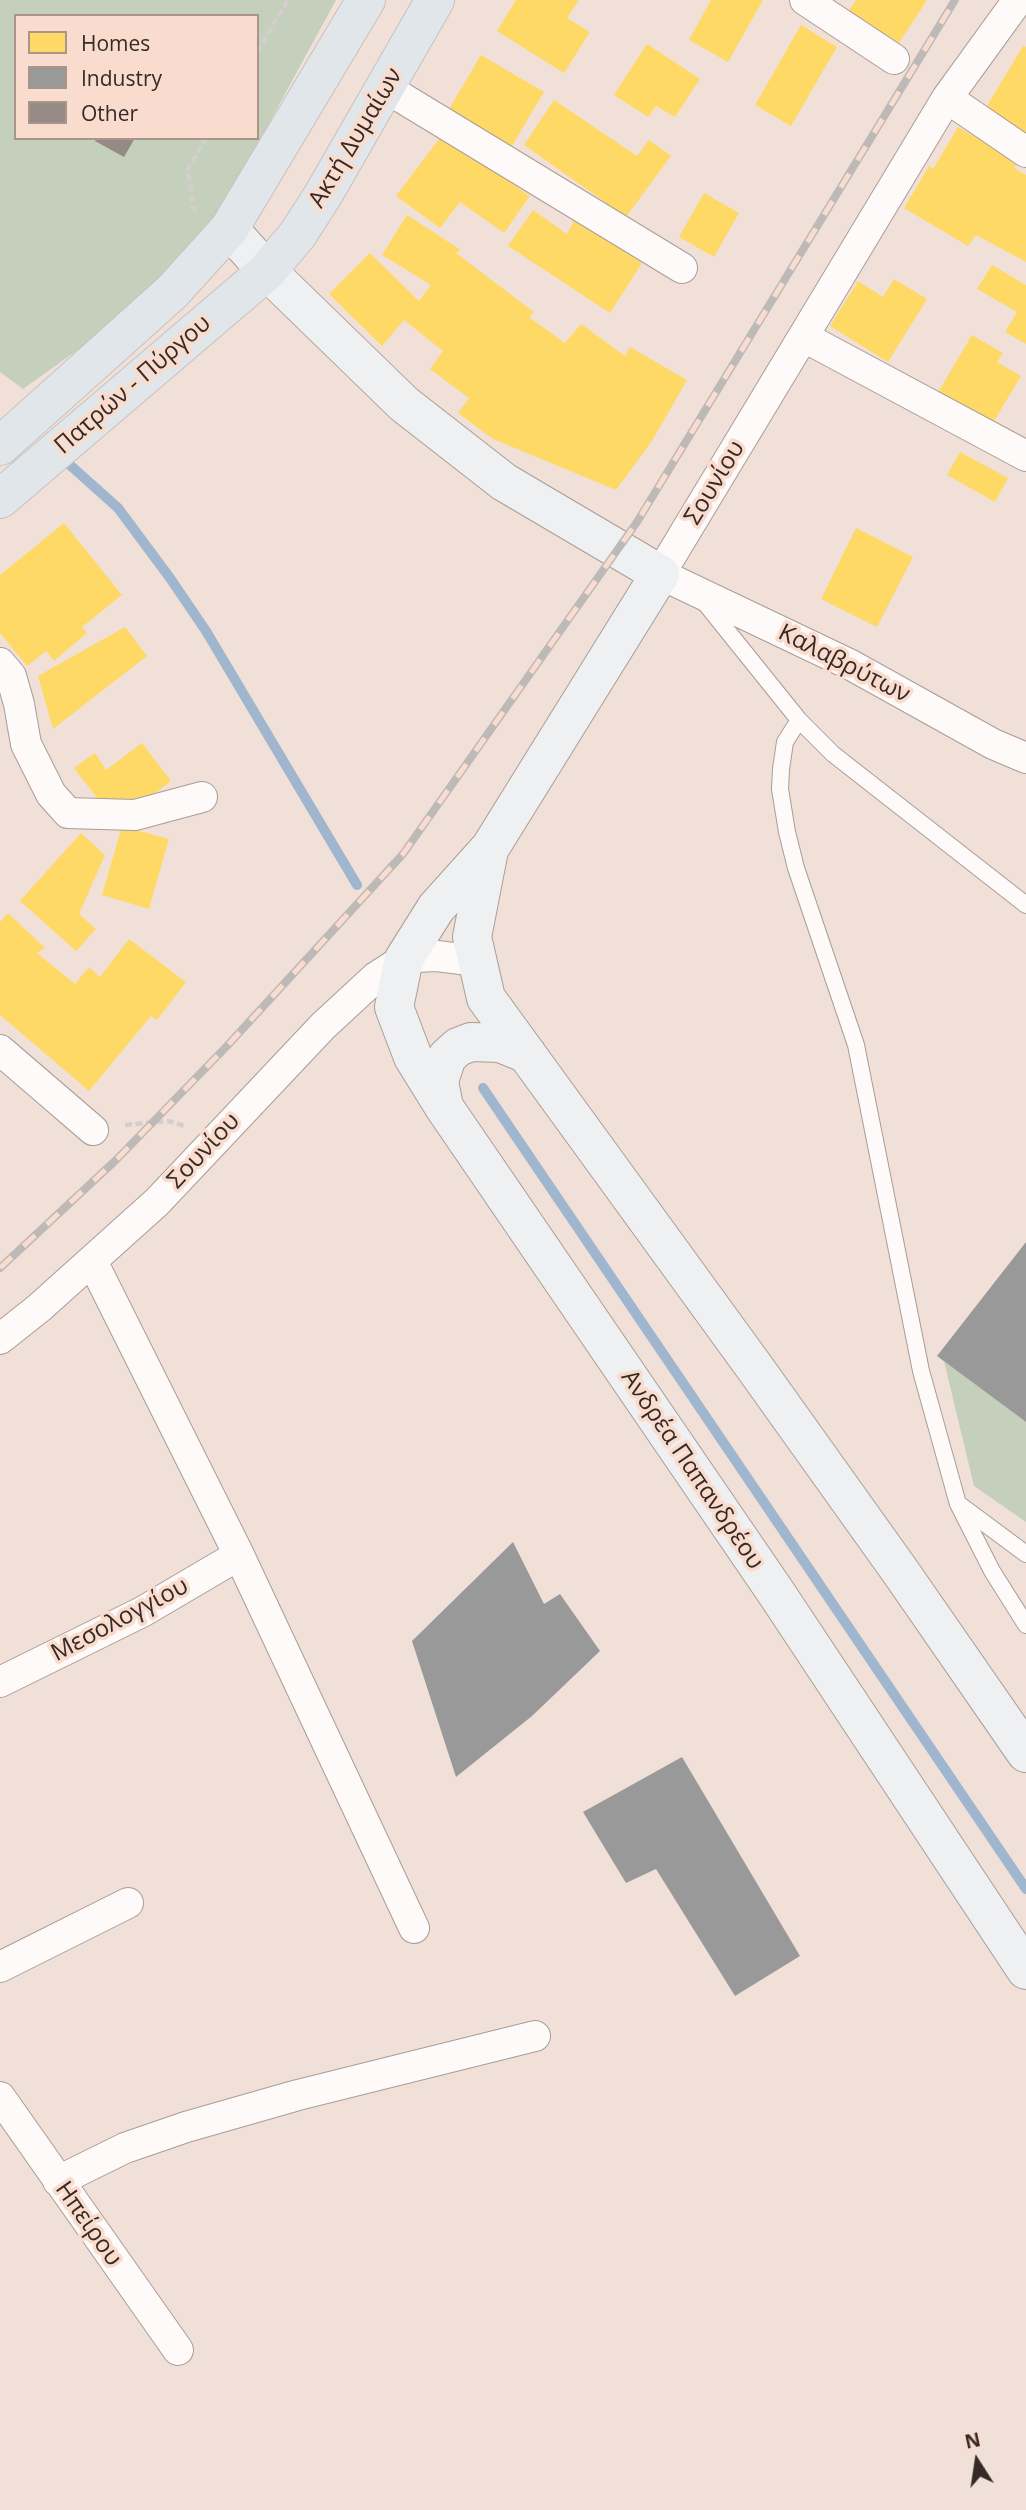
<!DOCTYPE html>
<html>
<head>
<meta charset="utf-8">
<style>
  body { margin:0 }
  #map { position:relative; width:1026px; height:2510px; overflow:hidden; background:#f0e0d8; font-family:"Open Sans",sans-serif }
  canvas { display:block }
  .legend { position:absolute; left:14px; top:14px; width:245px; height:126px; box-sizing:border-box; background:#fadcce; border:2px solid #ab958a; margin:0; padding:9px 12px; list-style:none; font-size:21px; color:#352a25 }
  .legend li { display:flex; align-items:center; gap:14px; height:35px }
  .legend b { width:35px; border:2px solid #ab958a }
  .north { position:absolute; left:942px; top:2426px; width:70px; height:70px; -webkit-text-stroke:5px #fadcce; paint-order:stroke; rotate:348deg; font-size:19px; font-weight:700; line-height:28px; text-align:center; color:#352a25 }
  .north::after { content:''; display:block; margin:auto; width:24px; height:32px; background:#352a25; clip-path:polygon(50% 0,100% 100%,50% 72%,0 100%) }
</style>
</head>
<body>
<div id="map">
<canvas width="1026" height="2510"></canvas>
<ul class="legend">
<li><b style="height:19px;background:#ffd966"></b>Homes</li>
<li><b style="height:19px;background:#999"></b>Industry</li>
<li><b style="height:19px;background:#968a84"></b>Other</li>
</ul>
<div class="north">N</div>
</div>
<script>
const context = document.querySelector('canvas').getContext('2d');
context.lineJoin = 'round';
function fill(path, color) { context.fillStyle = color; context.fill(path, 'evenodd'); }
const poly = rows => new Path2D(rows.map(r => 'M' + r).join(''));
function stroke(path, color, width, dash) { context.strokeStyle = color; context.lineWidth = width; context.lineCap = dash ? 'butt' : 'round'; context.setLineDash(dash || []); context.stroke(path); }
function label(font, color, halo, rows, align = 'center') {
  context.font = font + ' "Open Sans",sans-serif'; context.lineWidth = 7; context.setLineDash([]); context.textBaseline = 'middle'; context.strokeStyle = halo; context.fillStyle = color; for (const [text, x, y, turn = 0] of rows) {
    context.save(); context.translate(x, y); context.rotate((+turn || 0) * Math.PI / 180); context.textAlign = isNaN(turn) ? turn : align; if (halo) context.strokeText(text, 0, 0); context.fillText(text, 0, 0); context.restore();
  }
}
const green = poly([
  [0,0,336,0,217,219,111,326,23,389,0,372],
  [16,16,257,16,257,138,16,138],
  [944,1361,1026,1422,1026,1522,974,1486]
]);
const homes = poly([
  [516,0,579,0,567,18,590,32,564,73,497,31],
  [711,0,763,0,728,62,689,40],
  [856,0,927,0,897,46,847,13],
  [801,25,837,47,791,126,755,105],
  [647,44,700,79,675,117,656,106,648,117,614,95],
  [1023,46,1026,47,1026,136,984,111],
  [481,55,544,92,509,151,446,114],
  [554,100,637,156,649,140,671,156,626,217,524,145],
  [958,127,1018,161,1014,168,1026,175,1026,262,976,235,968,246,904,208,929,166,933,169],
  [442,135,530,196,504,233,460,202,440,228,396,196],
  [704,193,739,213,714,257,679,237],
  [533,210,567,234,575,219,642,263,610,313,508,246],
  [407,215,461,250,456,253,534,312,529,317,565,343,581,324,625,356,630,347,687,380,652,441,616,490,493,439,458,413,469,398,430,369,443,351,404,320,382,346,329,294,370,253,419,301,431,285,382,255],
  [992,265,1026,285,1026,344,1005,332,1017,312,977,289],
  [894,279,927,299,888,362,830,326,858,281,883,297],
  [972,335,1003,353,997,362,1021,376,988,431,934,399],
  [960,452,1008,478,995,502,947,475],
  [64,523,122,595,82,627,87,633,54,661,46,651,27,666,0,633,0,575],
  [856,528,913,557,877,627,821,599],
  [125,627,147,656,53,729,38,676],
  [142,743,171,781,136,808,100,802,74,768,95,753,106,770],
  [122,826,169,839,149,909,102,895],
  [81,833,105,855,79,914,96,929,76,951,20,901],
  [8,913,45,948,37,953,75,984,89,967,100,977,129,939,186,982,157,1020,151,1016,89,1091,0,1015,0,922]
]);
const industry = poly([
  [1026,1242,1026,1422,937,1356],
  [513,1542,544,1604,560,1594,600,1651,532,1716,456,1777,412,1641],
  [682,1757,800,1956,735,1996,656,1869,626,1883,583,1812]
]);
const stream = poly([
  [61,457,118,508,170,578,206,631,357,885],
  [483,1088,1026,1889]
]);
const building = poly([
  [96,138,135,138,124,157,95,141]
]);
const path = poly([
  [257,52,288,0],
  [197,210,193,208,188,169,206,138],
  [125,1125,168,1121,185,1126]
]);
const service = poly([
  [705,603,799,720,833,754,1026,905],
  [799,720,785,742,781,769,780,789,787,832,796,868,856,1045,921,1371,958,1504,992,1571,1026,1625],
  [960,1505,1026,1554]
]);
const minor = poly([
  [805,0,894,59],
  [1018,0,947,98,660,574,851,665,993,744,1026,758],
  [386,88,682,268],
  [947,98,1026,152],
  [804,337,1026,456],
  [0,663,11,676,19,704,26,744,51,794,68,813,135,815,202,797],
  [0,1050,93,1130],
  [92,1261,239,1555,414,1928],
  [0,1339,39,1308,157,1202,323,1026,376,977,404,959,415,957,437,956,477,961],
  [0,1682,142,1612,239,1555],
  [0,1967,128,1903],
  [0,2097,178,2350],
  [58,2181,125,2148,186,2127,298,2095,535,2036]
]);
const secondary = poly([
  [229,229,267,271,404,404,504,482,660,574,490,848,436,908,404,959,394,1007,413,1057,444,1107,777,1594,1026,1970],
  [489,850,472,937,486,998,755,1368,900,1571,1026,1753],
  [444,1107,439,1081,447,1057,458,1047,471,1042,500,1043,527,1054]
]);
const primary = poly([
  [0,446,172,292,229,229,366,0],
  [0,499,267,271,298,234,323,195,435,0]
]);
const rail = poly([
  [0,1268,116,1160,227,1046,403,854,637,522,955,0]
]);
const streetNames = [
  ["Ακτή Δυμαίων",356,138,-59],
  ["Πατρών - Πύργου",133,385,-41],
  ["Σουνίου",715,483,-59],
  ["Καλαβρύτων",844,664,27],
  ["Σουνίου",204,1151,-47],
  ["Ανδρέα Παπανδρέου",692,1470,56],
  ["Μεσολογγίου",120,1620,-28],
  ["Ηπείρου",88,2224,55]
];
fill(green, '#c4d0bb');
fill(homes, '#ffd966');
fill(industry, '#999');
stroke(stream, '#a0b6cf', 10);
fill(building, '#968a84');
stroke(service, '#a99d97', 18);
stroke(minor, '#a99d97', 32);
stroke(secondary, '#a99d97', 40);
stroke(primary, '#c9c1bd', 40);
stroke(path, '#d4cfcd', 4.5, [7, 3.5]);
stroke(service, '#fdfaf9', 16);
stroke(minor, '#fdfaf9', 30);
stroke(secondary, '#eef0f1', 38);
stroke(primary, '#e0e6e9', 38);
stroke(rail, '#bdb9b7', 8);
stroke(rail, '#fadcce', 5, [16]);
label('24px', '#352a25', '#fadcce', streetNames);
</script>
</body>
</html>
